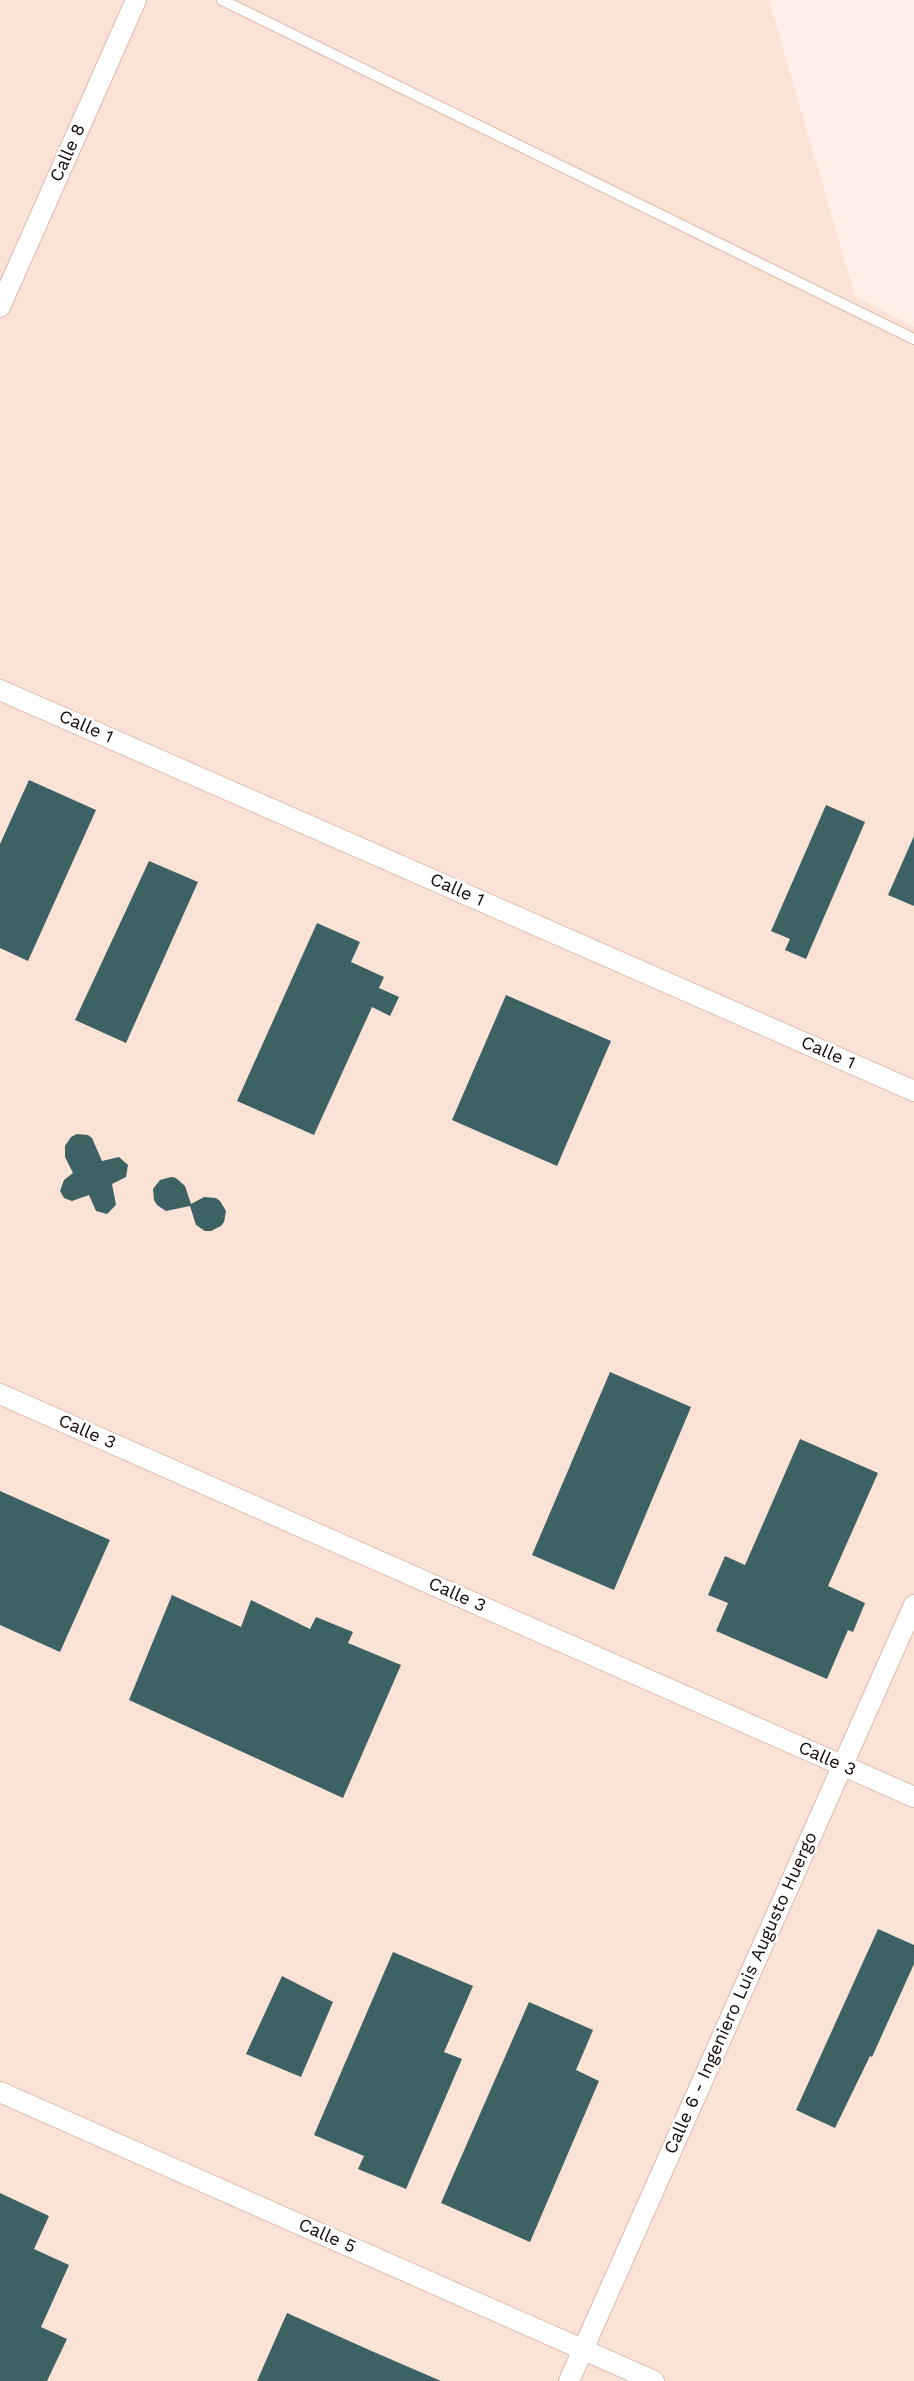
<!DOCTYPE html>
<html>
<head>
<meta charset="utf-8">
<style>
  body { margin:0 }
  canvas { display:block; background:#fef0e9 }
</style>
</head>
<body>
<canvas width="914" height="2381"></canvas>
<script>
const context = document.querySelector('canvas').getContext('2d');
context.lineJoin = 'round';
function fill(path, color) { context.fillStyle = color; context.fill(path, 'evenodd'); }
const poly = rows => new Path2D(rows.map(r => 'M' + r).join(''));
function stroke(path, color, width, dash) { context.strokeStyle = color; context.lineWidth = width; context.lineCap = dash ? 'butt' : 'round'; context.setLineDash(dash || []); context.stroke(path); }
function label(font, color, halo, rows, align = 'center') {
  context.font = font + ' "Work Sans",sans-serif'; context.lineWidth = 5; context.setLineDash([]); context.textBaseline = 'middle'; context.strokeStyle = halo; context.fillStyle = color; for (const [text, x, y, turn = 0] of rows) {
    context.save(); context.translate(x, y); context.rotate((+turn || 0) * Math.PI / 180); context.textAlign = isNaN(turn) ? turn : align; if (halo) context.strokeText(text, 0, 0); context.fillText(text, 0, 0); context.restore();
  }
}
const built = poly([
  [0,0,769,0,855,296,914,327,914,2381,0,2381]
]);
const building = poly([
  [29,780,96,810,28,961,0,948,0,844],
  [826,805,865,822,806,959,785,950,790,939,771,931],
  [914,836,914,906,888,895],
  [149,861,198,882,126,1043,75,1020],
  [317,923,360,942,351,962,384,977,379,988,399,997,390,1016,372,1007,314,1135,237,1101],
  [506,995,611,1041,557,1166,452,1120],
  [77,1134,88,1135,92,1138,102,1161,119,1157,128,1165,126,1177,112,1184,116,1205,107,1214,96,1211,89,1195,72,1201,64,1198,60,1191,64,1180,73,1173,65,1157,65,1146,71,1137],
  [171,1177,176,1178,185,1186,191,1204,204,1197,216,1198,220,1201,226,1211,224,1222,221,1226,211,1231,205,1231,196,1225,190,1206,166,1211,157,1205,154,1200,153,1189,160,1180],
  [610,1372,691,1407,614,1590,532,1555],
  [800,1439,878,1473,828,1586,865,1603,853,1632,848,1630,827,1679,716,1631,728,1603,708,1595,725,1556,745,1565],
  [0,1491,110,1540,60,1652,0,1625],
  [172,1595,241,1627,251,1600,310,1629,316,1617,353,1632,348,1643,401,1665,343,1798,129,1700],
  [878,1929,914,1945,914,1964,872,2057,870,2056,835,2128,796,2110],
  [393,1952,473,1986,444,2052,462,2059,406,2189,358,2169,364,2156,314,2135],
  [282,1976,333,2002,301,2077,246,2054],
  [529,2002,593,2030,576,2070,599,2081,530,2242,441,2203],
  [0,2193,49,2216,34,2249,69,2265,41,2327,67,2339,47,2381,0,2381],
  [287,2313,367,2349,441,2381,257,2381]
]);
const lane = poly([
  [222,0,914,339]
]);
const street = poly([
  [0,307,136,0],
  [0,690,914,1091],
  [0,1394,914,1797],
  [0,2092,654,2381],
  [569,2381,914,1605]
]);
const streetNames = [
  ["Calle 8",68,153,-66],
  ["Calle 1",86,727,24],
  ["Calle 1",457,890,24],
  ["Calle 1",828,1053,24],
  ["Calle 3",87,1432,24],
  ["Calle 3",457,1595,24],
  ["Calle 3",827,1759,24],
  ["Calle 6 - Ingeniero Luis Augusto Huergo",741,1993,-66],
  ["Calle 5",327,2236,24]
];
fill(built, '#fbe2d6');
fill(building, '#3d6263');
stroke(lane, '#dbbbab', 12);
stroke(street, '#dbbbab', 22);
stroke(lane, '#fff', 10);
stroke(street, '#fff', 20);
label('18px', '#140905', '#fff', streetNames);
</script>
</body>
</html>
